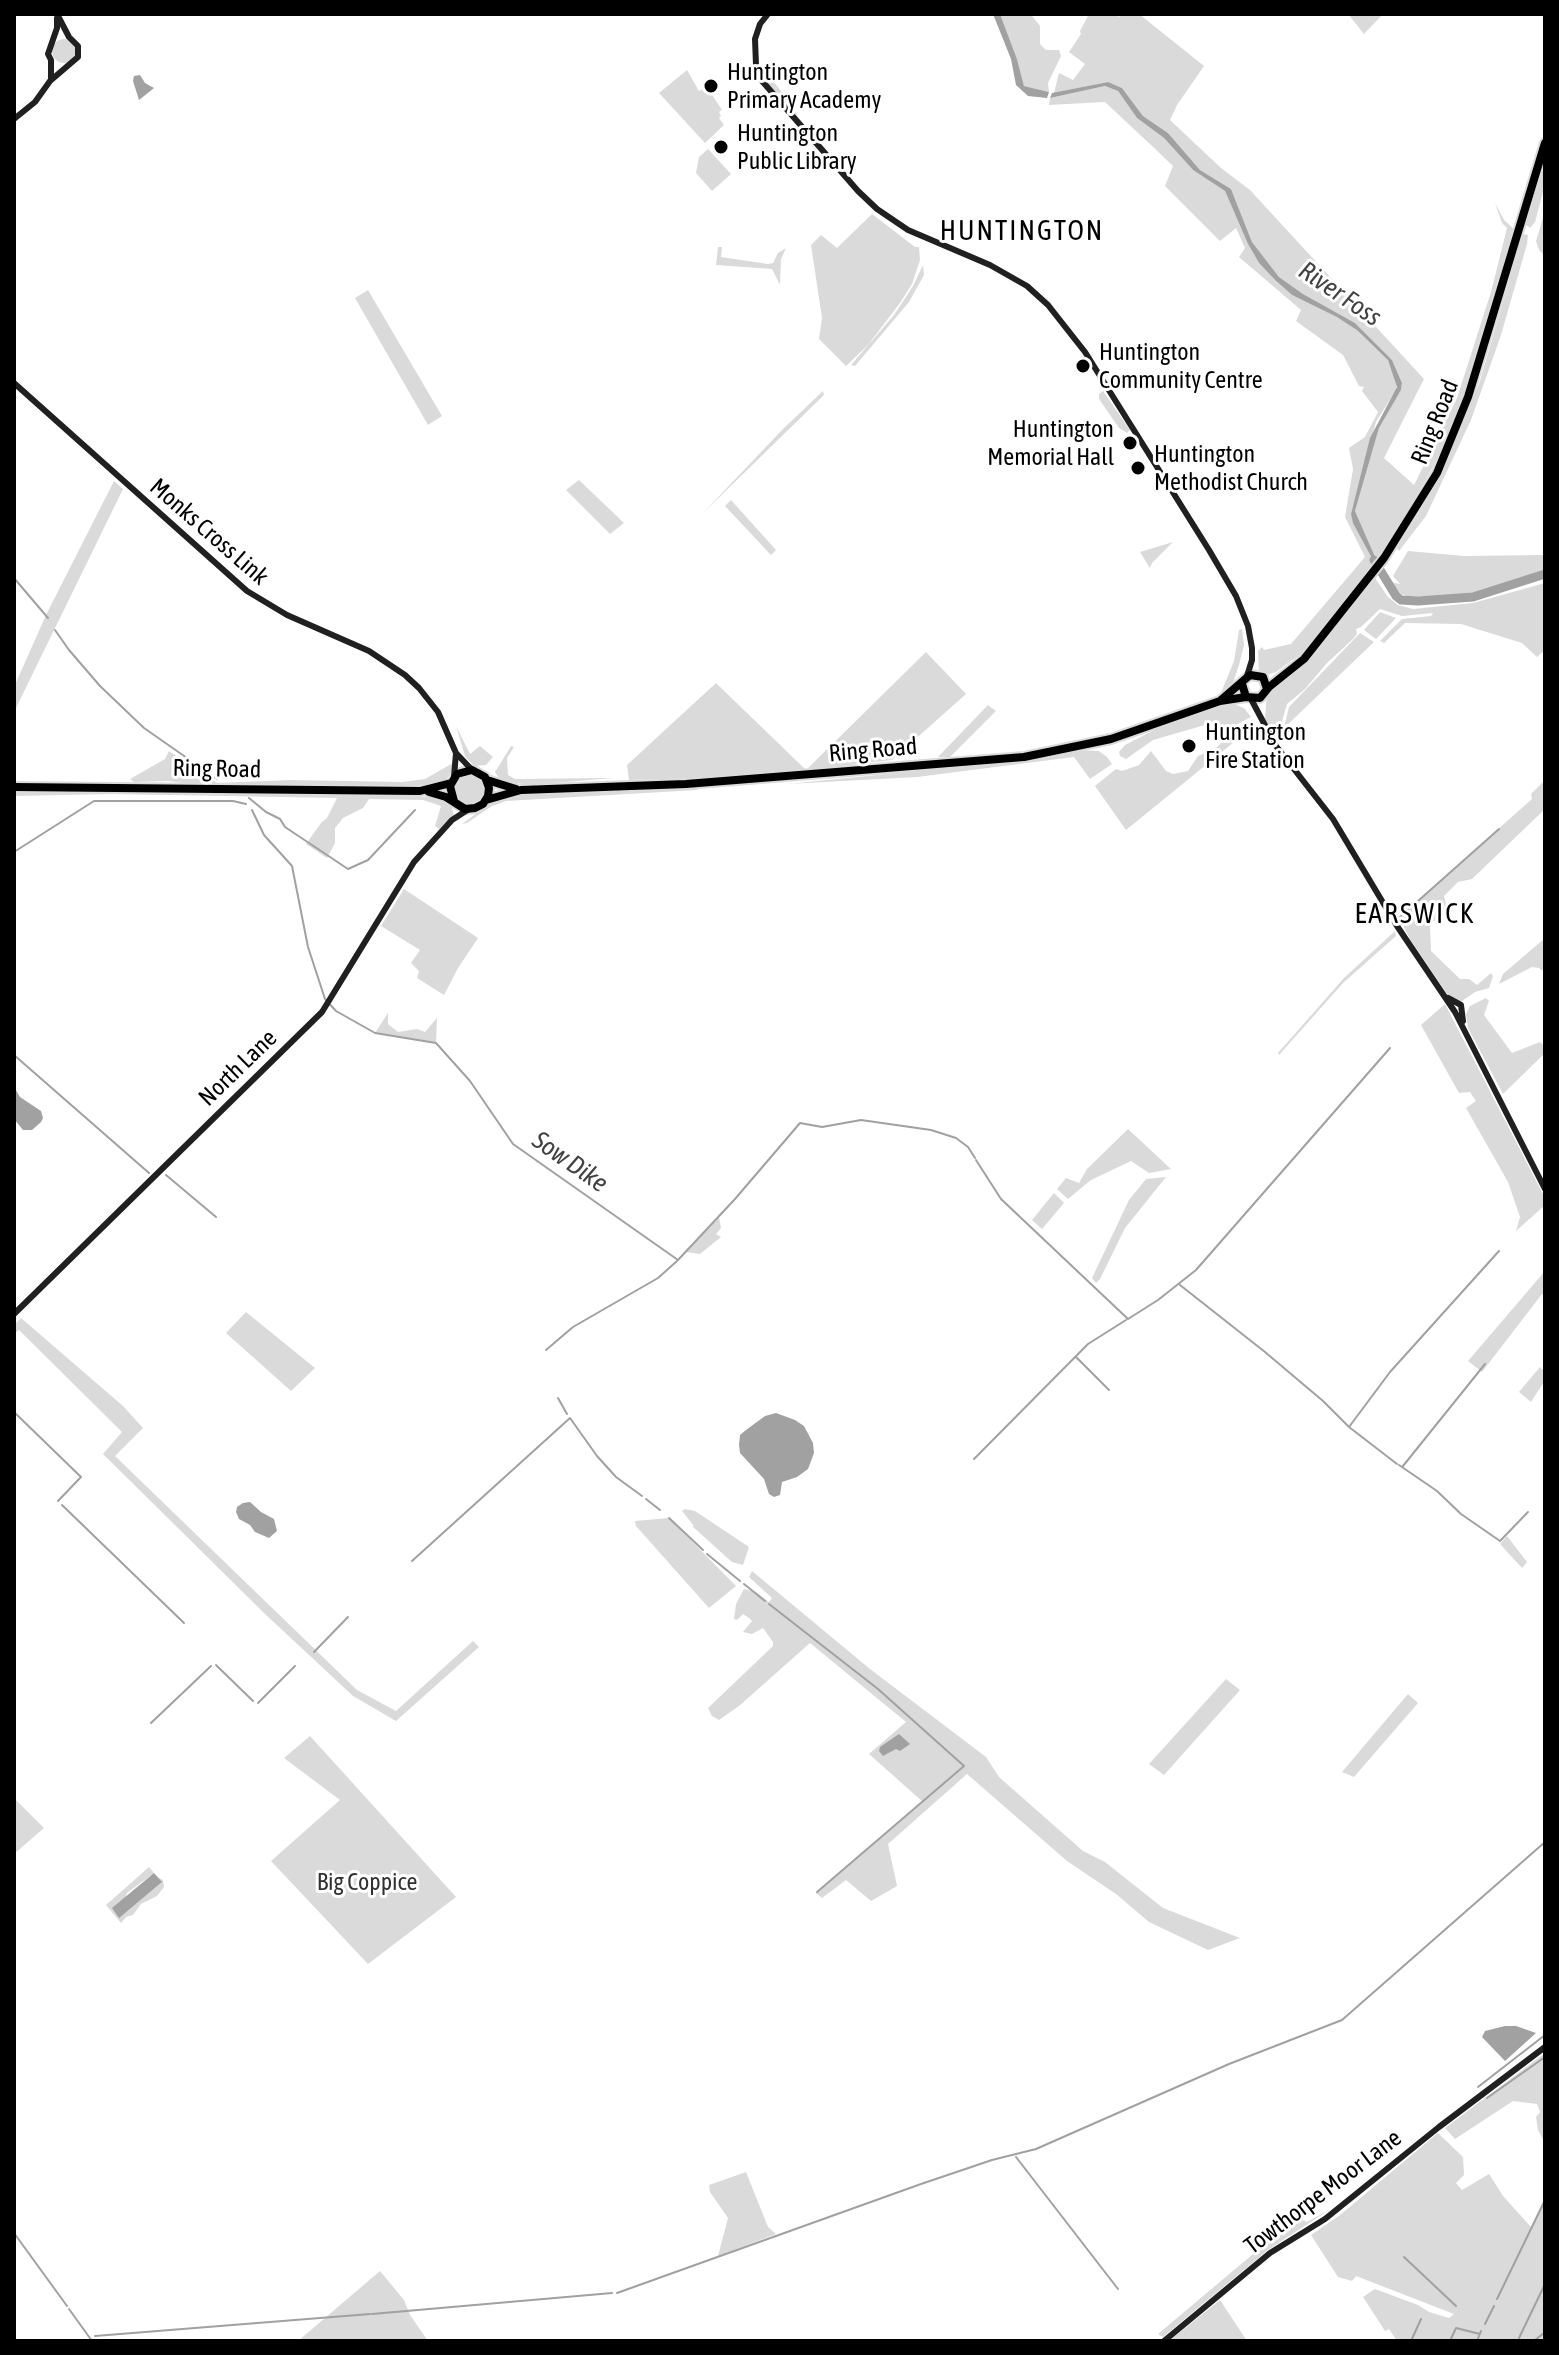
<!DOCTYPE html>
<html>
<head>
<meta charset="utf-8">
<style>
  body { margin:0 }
  #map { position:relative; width:1559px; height:2355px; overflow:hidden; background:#fff; font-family:"Asap Condensed",sans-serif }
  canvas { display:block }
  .frame { position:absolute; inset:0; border:16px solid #000; pointer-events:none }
</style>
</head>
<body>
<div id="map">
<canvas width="1559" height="2355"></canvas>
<div class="frame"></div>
</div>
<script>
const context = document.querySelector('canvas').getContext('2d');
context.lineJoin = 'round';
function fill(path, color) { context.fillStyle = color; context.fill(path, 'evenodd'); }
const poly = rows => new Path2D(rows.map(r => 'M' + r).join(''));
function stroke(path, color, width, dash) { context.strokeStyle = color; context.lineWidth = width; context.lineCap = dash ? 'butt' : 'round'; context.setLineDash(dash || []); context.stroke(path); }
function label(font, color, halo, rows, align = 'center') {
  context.font = font + ' "Asap Condensed",sans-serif'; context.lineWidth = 6; context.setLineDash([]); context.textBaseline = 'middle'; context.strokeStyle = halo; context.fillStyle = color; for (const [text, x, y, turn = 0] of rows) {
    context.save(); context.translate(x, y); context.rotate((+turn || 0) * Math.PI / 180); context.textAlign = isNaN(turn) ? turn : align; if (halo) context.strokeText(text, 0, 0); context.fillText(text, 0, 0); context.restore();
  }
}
const green = poly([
  [1000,14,1036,14,1032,16,1040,26,1040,44,1046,50,1059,50,1061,56,1048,83,1049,92,1024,86,1017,59],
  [1089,14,1113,14,1119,17,1121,14,1139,14,1204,66,1177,105,1170,120,1221,168,1250,190,1424,379,1384,458,1414,485,1457,398,1491,292,1507,228,1502,223,1495,203,1504,220,1514,229,1466,393,1442,451,1387,547,1376,559,1355,511,1379,428,1401,390,1402,383,1392,360,1355,323,1303,294,1279,277,1252,242,1231,189,1200,170,1168,133,1143,116,1122,88,1108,82,1054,93,1059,73,1073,80,1085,64,1069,52,1081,34,1080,31],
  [1348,14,1383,14,1364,34],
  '52 51a12 12 0 1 1 24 0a12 12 0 1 1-24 0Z',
  [761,69,764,69,793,107,798,117,768,85],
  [687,70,699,91,707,87,722,110,719,112,721,116,719,118,724,125,705,143,659,93],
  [1105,86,1118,91,1137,118,1164,138,1193,170,1225,191,1248,244,1259,263,1275,280,1292,295,1338,317,1357,329,1387,358,1397,379,1396,390,1376,422,1351,514,1374,562,1302,653,1276,672,1266,675,1259,672,1258,651,1262,647,1264,650,1291,644,1365,557,1345,517,1353,469,1349,448,1365,437,1378,412,1362,391,1364,387,1359,386,1343,355,1296,321,1301,310,1239,257,1245,248,1236,228,1220,241,1165,186,1173,166,1151,145,1105,102,1049,105,1050,98],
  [708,149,731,174,712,191,696,173,699,157],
  [1545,156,1545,184,1535,222,1530,228,1525,224],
  [1545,211,1545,256,1539,250,1536,241],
  [872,214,915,247,919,247,920,260,912,284,900,303,868,345,846,366,819,339,822,318,811,245,821,235,837,248],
  [1523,234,1528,235,1527,244,1501,335,1471,420,1426,516,1399,551,1397,548,1421,510,1444,466,1479,384],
  [718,247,722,247,721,257,768,264,773,263,778,253,786,248,781,259,780,285,772,269,716,265],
  [923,265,924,275,909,302,855,366,851,365,894,315,913,286],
  [368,290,442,416,428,425,355,298],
  [823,391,824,395,703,513,783,429],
  [1103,391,1130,430,1127,433,1119,428,1099,399,1099,394],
  [579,480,624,523,610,534,566,490],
  [114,481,123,489,14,712,14,687,46,615],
  [731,500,776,550,771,555,725,506],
  [1173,542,1152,563,1150,568,1140,552],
  [1408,551,1464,556,1545,555,1545,572,1465,595,1409,597,1396,592,1389,582,1400,584,1393,576],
  [1375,578,1388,597,1398,605,1413,609,1473,603,1545,583,1545,650,1537,657,1522,643,1461,624,1405,623,1384,643,1380,641,1402,619,1431,616,1433,613,1402,616,1380,609,1361,627,1356,629,1357,634,1353,639,1327,663,1305,689,1287,704,1279,732,1276,734,1267,726,1265,718,1267,694,1279,682,1286,680,1308,659],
  [1380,612,1396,618,1376,639,1364,630],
  [1242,629,1244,645,1239,665,1232,686,1221,693,1234,661,1239,630],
  [1360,633,1374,642,1284,728,1289,707],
  [926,652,966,694,892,760,806,770,698,778,629,780,627,765,716,683,806,770],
  [1231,703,1244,708,1251,717,1228,729,1215,724,1205,725,1153,740,1126,759,1120,756,1119,752,1125,745,1168,723],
  [988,705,996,711,950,757,938,757],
  [1254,722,1255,725,1126,830,1095,786,1116,769,1122,771,1139,765,1151,751,1166,771,1173,774,1188,771,1198,756,1215,749,1235,729],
  [456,726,470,754,480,746,493,757,486,765,474,766,465,756],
  [511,746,514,747,507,758,508,775,515,779,613,778,530,785,501,781,495,772],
  [1081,750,1099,751,1107,757,1112,764,1090,779,1074,757,917,777,787,784,1038,759],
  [169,751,217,783,291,780,402,782,425,779,453,763,453,770,444,782,393,788,207,786,168,781,134,782,130,779,165,759],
  '455 789a15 15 0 1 1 30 0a15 15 0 1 1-30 0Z',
  [1545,780,1545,809,1472,879,1458,882,1444,896,1448,913,1432,922,1430,927,1431,951,1460,979,1469,979,1477,985,1491,973,1493,976,1489,988,1475,992,1462,1001,1457,1001,1447,994,1410,939,1399,917,1532,799,1531,794],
  [697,787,697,790,506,801,492,806,467,823,462,824,493,801,513,794],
  [14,791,331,793,432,797,451,804,454,816,439,829,435,826,441,806,423,800,369,799,363,808,343,818,335,828,335,843,327,858,306,844,321,823,327,818,337,798,112,794,14,796],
  [404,889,478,938,458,968,444,995,417,978,419,971,411,963,420,950,381,926],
  [1395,931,1396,936,1343,983,1279,1055,1278,1053,1344,978],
  [1545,938,1545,973,1539,968,1532,967,1499,984,1503,974],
  [1486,998,1489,1001,1484,1015,1512,1053,1540,1042,1545,1047,1545,1053,1503,1094,1468,1028,1466,1014,1470,1006],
  [1445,1004,1545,1198,1545,1205,1516,1231,1520,1217,1508,1182,1466,1108,1476,1101,1470,1092,1459,1093,1421,1025],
  [388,1013,388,1024,398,1032,417,1029,425,1032,437,1018,436,1043,375,1033],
  [1128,1129,1171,1169,1149,1173,1131,1161,1091,1180,1068,1199,1057,1189,1066,1178,1079,1183,1087,1169],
  [1166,1177,1125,1228,1100,1279,1096,1283,1092,1278,1129,1200,1146,1179],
  [1054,1193,1064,1203,1042,1229,1032,1220],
  [719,1217,721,1228,716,1234,721,1237,700,1254,686,1252],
  [1545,1271,1545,1296,1542,1294,1482,1372,1468,1361],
  [246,1312,315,1368,291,1391,226,1333],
  [21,1318,123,1406,143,1428,115,1456,357,1690,396,1711,473,1641,479,1647,396,1721,353,1696,264,1613,103,1454,122,1432,19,1330,14,1334,14,1325],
  [1540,1367,1545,1372,1545,1380,1531,1402,1519,1392],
  [685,1509,695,1511,749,1547,743,1565,732,1562,692,1526,694,1526,682,1511],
  [669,1518,736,1586,709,1608,636,1526,635,1521],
  [1507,1536,1527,1562,1522,1568,1500,1544],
  [752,1571,870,1669,986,1757,999,1777,1083,1851,1105,1862,1163,1908,1240,1938,1208,1950,1149,1922,1116,1894,1067,1861,967,1774,888,1844,897,1886,871,1901,846,1880,822,1898,816,1893,923,1802,869,1754,906,1722,810,1643,739,1706,719,1720,712,1716,708,1708,773,1646,773,1642,763,1628,752,1634,743,1632,752,1621,749,1618,743,1614,737,1620,734,1619,736,1604,744,1589,756,1592,769,1602,772,1598,749,1577],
  [1226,1679,1240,1690,1164,1775,1149,1764],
  [1408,1694,1418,1703,1354,1777,1342,1772],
  [310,1736,456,1897,368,1964,271,1861,340,1800,284,1758],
  [14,1798,44,1828,14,1854],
  [149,1867,154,1873,127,1893,119,1917,161,1883,157,1877,163,1880,164,1887,157,1896,141,1904,133,1915,126,1917,121,1923,106,1905],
  [1545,2053,1545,2143,1538,2130,1536,2117,1540,2112,1537,2104,1513,2101,1455,2139,1445,2128],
  [1438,2133,1463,2157,1464,2175,1456,2183,1462,2190,1489,2174,1503,2196,1532,2228,1545,2200,1545,2341,1397,2341,1389,2329,1385,2331,1363,2297,1375,2289,1418,2305,1429,2312,1449,2318,1454,2314,1356,2276,1352,2281,1338,2277,1311,2235,1340,2215],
  [746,2172,768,2227,776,2234,718,2256,728,2218,710,2192,709,2185],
  [1329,2210,1268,2250,1163,2337,1158,2334,1297,2217,1307,2222],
  [380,2271,404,2300,410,2315,428,2341,298,2341],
  [1220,2300,1247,2341,1169,2341]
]);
const water = poly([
  [993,14,1000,14,1017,59,1024,86,1049,92,1047,98,1028,96,1016,85,1011,59],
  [140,75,145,83,154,88,139,100,133,81,134,76],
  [1108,82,1122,88,1143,116,1168,133,1200,170,1231,189,1252,242,1279,277,1303,294,1355,323,1392,360,1402,383,1401,390,1379,428,1355,511,1376,559,1374,562,1353,523,1351,514,1370,438,1397,387,1388,360,1357,330,1337,317,1292,295,1275,280,1259,263,1248,244,1225,191,1193,170,1164,138,1137,118,1118,91,1105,86,1050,98,1052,93],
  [14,1087,20,1097,41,1111,43,1118,41,1122,32,1130,23,1130,14,1119],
  [776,1413,795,1420,804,1426,813,1443,814,1453,808,1469,797,1477,782,1482,780,1495,774,1497,769,1494,764,1479,740,1453,739,1445,740,1435,746,1430,765,1416],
  [250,1502,261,1512,274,1519,277,1531,269,1538,255,1532,250,1525,239,1519,236,1512,237,1507,243,1503],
  [899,1734,910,1744,900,1751,896,1749,883,1756,879,1751,880,1747],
  [154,1873,162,1882,119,1918,112,1908],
  [1505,2026,1516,2026,1536,2033,1505,2061,1482,2037,1485,2031]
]);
const stream = poly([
  [14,578,48,618],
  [55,630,69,650,100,686,144,728,217,779],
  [249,798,266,812,280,819,285,827,348,869,368,860,415,810],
  [252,810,264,835,292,866,308,947,325,999,336,1011,375,1033,436,1043,470,1081,513,1144,678,1260,735,1199,800,1123,822,1127,861,1120,931,1130,956,1138,968,1147,975,1158],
  [14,852,94,801,233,801,246,804],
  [1400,917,1499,829],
  [14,1055,149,1173],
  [976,1160,1001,1199,1128,1319,1158,1300,1196,1270,1390,1048],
  [166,1175,216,1217],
  [1180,1285,1265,1352,1323,1401,1349,1427,1397,1464],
  [14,1304,14,1303],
  [546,1350,573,1327,658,1278,677,1261],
  [1076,1357,1109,1390],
  [558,1398,567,1414],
  [14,1412,81,1477,58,1501],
  [1349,1427,1390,1372,1499,1251],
  [974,1459,1088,1344,1126,1320],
  [1399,1465,1437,1491,1461,1514,1500,1541,1528,1512],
  [1403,1466,1485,1364],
  [646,1499,660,1510],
  [62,1505,184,1623],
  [669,1518,703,1550],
  [707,1554,740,1581],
  [412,1561,570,1418,597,1456,616,1477,642,1496],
  [744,1584,765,1601],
  [769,1604,878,1689,964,1766,817,1892],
  [314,1652,348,1617],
  [216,1665,253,1701],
  [258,1703,295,1666],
  [151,1723,211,1666],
  [1478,2087,1545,2035],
  [1487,2098,1545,2057],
  [1016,2157,1118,2289],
  [14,2233,67,2306],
  [1404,2257,1456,2306],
  [617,2293,921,2184,992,2160,1036,2149,1229,2064,1342,2020,1545,1842],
  [1497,2299,1545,2200],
  [69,2309,92,2341],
  [372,2314,612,2293],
  [1485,2324,1494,2306],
  [95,2336,370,2314],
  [1519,2338,1545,2284],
  [1411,2341,1421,2319],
  [1450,2341,1456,2328,1480,2334],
  [1477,2341,1481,2331],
  [1534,2341,1545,2332]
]);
const river = poly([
  [1374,560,1396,596,1401,600,1418,601,1473,597,1545,574]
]);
const secondary = poly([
  [768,14,760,24,755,39,756,65,762,81,858,191,877,209,908,230,990,265,1027,286,1048,305,1085,352,1209,550,1236,596,1248,626,1252,648,1252,660,1247,676],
  [51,80,51,60,48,54,57,28,57,18],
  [14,119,35,102,50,81,78,57,78,46,69,37,57,14],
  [14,383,247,591,287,615,369,651,405,675,419,688,438,712,456,753,472,770],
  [1251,699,1276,746,1333,819,1397,926,1455,1012,1545,1189],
  [454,777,456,753],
  [1448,998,1461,1005,1463,1021],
  [14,1314,322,1012,414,862,452,820,469,809],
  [1164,2341,1270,2253,1325,2219,1439,2127,1545,2047]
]);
const highway = poly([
  [1242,684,1246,697,1260,698,1269,687,1304,659,1384,558,1437,473,1468,397,1545,143],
  [1221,700,1250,675,1263,677,1267,689],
  [487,780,516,789],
  [14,787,420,791,451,783],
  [429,792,446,797,465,809,475,808,483,804,488,796,489,788,485,777,472,770,457,774,450,786,454,801],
  [486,800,521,790,686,784,1024,757,1111,739,1220,701,1246,697]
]);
const markers = [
  [711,86,8,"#000"],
  [721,147,8,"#000"],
  [1083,366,8,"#000"],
  [1130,443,8,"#000"],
  [1138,468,8,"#000"],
  [1189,746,8,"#000"]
];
const poiNames = [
  ["Huntington",727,72],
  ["Primary Academy",727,100],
  ["Huntington",737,133],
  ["Public Library",737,161],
  ["Huntington",1099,352],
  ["Community Centre",1099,380],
  ["Huntington",1114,429,"right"],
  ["Memorial Hall",1114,457,"right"],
  ["Huntington",1154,454],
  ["Methodist Church",1154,482],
  ["Huntington",1205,732],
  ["Fire Station",1205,760]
];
const streetNames = [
  ["Ring Road",1435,422,-68],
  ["Monks Cross Link",209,532,41],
  ["Ring Road",873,750,-5],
  ["Ring Road",217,769,1],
  ["North Lane",238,1068,-44],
  ["Towthorpe Moor Lane",1323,2192,-37]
];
const parkNames = [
  ["Big Coppice",367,1882]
];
const waterNames = [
  ["River Foss",1340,294,34],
  ["Sow Dike",570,1162,35]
];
const quarterNames = [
  ["HUNTINGTON",1022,231],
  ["EARSWICK",1415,914]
];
fill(green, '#dadada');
fill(water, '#a1a1a1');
stroke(stream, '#a1a1a1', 2);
stroke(river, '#a1a1a1', 9);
stroke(highway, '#dbdbdb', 12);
stroke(secondary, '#202020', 6);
stroke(highway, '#000', 8);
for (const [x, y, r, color] of markers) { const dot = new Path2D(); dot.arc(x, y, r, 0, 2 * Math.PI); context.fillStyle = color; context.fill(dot); stroke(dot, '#fff', 3); }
label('24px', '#000', '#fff', poiNames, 'left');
label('24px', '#000', '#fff', streetNames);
label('24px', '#313131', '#fff', parkNames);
label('italic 26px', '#424242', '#fff', waterNames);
context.letterSpacing = '2px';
label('28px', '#000', '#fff', quarterNames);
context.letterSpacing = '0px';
</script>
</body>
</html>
